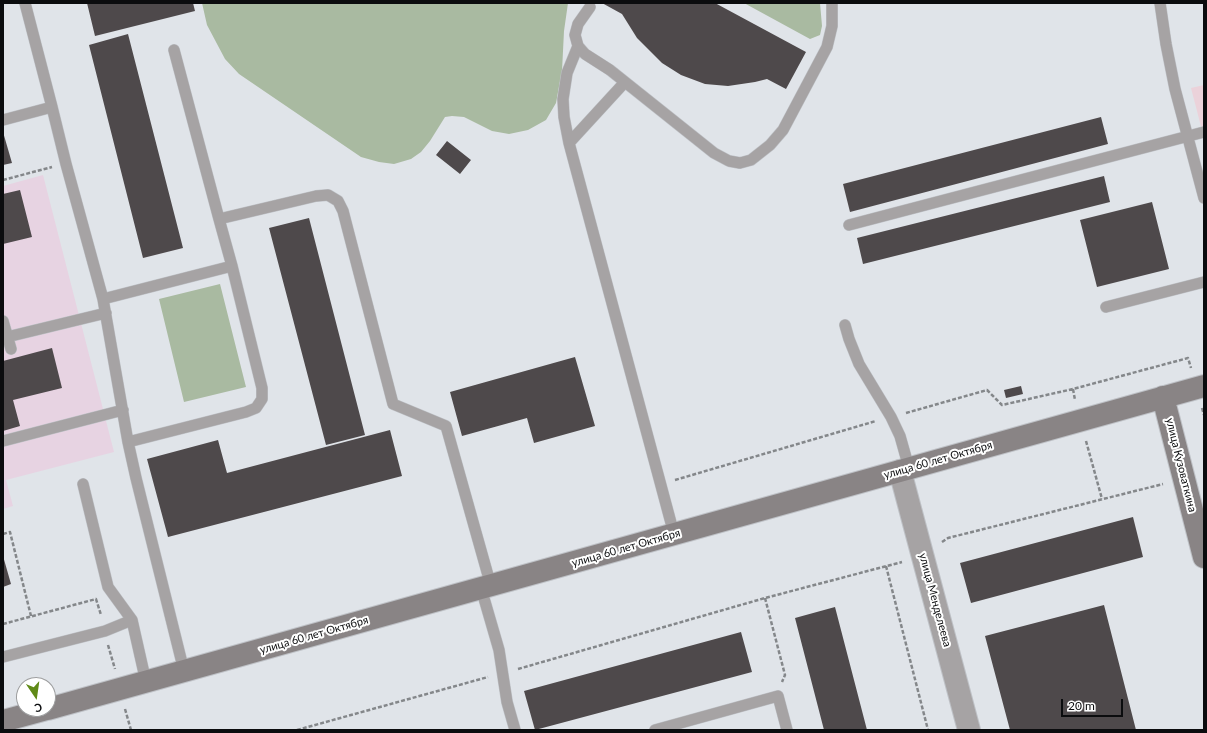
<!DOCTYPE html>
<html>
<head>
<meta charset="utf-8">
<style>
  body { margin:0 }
  #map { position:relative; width:1207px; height:733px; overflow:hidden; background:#e0e4e9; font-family:Lato,sans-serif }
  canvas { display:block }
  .frame { position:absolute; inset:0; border:4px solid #0b0c0e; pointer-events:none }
  .north { position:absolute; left:16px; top:677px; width:40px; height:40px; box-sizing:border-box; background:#fff; border:1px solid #9d9e9f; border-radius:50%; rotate:167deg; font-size:11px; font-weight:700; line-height:16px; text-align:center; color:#0b0c0e }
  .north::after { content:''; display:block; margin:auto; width:14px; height:18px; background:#608a17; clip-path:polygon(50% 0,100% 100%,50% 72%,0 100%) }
  .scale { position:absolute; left:1061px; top:699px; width:62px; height:18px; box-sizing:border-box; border:2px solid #0b0c0e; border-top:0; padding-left:5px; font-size:12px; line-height:14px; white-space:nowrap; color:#0b0c0e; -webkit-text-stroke:3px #fff; paint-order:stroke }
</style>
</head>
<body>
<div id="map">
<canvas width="1207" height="733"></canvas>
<div class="frame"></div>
<div class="north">С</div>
<div class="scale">20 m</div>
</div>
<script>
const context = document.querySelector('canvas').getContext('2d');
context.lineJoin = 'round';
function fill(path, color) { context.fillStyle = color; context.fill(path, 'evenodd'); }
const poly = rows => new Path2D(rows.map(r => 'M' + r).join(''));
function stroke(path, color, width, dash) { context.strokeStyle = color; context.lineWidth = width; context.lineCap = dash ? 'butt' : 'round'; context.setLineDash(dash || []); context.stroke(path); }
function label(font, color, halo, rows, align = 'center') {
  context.font = font + ' Lato,sans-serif'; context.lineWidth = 4; context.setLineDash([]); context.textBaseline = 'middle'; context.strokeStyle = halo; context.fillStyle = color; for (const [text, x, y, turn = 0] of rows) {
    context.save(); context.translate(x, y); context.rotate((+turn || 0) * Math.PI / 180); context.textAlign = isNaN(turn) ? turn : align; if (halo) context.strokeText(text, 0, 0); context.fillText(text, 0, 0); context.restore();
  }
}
const industrial = poly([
  [1204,85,1204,138,1191,88]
]);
const education = poly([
  [43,175,114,452,6,480,13,506,3,509,3,186]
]);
const green = poly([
  [202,3,568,3,564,31,562,71,556,103,546,120,528,130,509,134,492,131,464,117,452,116,445,117,430,141,421,152,411,159,394,164,379,162,361,157,239,74,225,59,207,25],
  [744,3,820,3,822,26,820,35,810,39],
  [220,284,246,387,184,402,159,299]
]);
const building = poly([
  [87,3,193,3,195,11,95,36],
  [602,3,715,3,806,52,786,89,767,79,755,82,728,86,705,84,681,75,662,63,637,38,622,14],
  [128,34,183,248,143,258,89,45],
  [1101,117,1108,144,850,212,843,184],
  [3,132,12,163,3,165],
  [447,141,471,160,460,174,436,155],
  [1104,176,1110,202,863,264,857,238],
  [20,190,32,237,3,244,3,194],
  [1152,202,1169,269,1097,287,1080,220],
  [309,218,365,435,326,445,269,228],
  [52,348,62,388,13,400,20,426,3,431,3,361],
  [575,357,595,426,534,443,527,418,462,436,450,392],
  [1021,386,1023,394,1006,398,1004,390],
  [390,430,402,476,168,537,147,459,218,440,227,473],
  [1133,517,1143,557,971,603,960,563],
  [3,556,11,584,3,587],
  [1104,605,1136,730,1010,730,985,636],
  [835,607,867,730,824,730,795,618],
  [741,632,752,672,535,730,524,691]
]);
const path = poly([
  [3,180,52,167],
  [1073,389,1075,400],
  [1202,408,1204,415],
  [906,413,987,390,1002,405,1073,389,1188,358,1191,368],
  [1086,441,1102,499],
  [675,480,876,421],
  [3,534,10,532,31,616],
  [942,542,948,538,1163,484],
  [886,566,928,730],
  [765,598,785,675,782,682],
  [3,624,96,599,101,615],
  [108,645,115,669],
  [518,669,765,598,902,562],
  [125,709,131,730],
  [297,730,488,677]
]);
const lane = poly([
  [25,3,52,107],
  [1160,3,1166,44,1175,89,1204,198],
  [590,7,578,24,575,35,578,46,585,54,610,70,714,153,729,161,740,163,751,160,770,145,783,130,827,47,832,26,832,3],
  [174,50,219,219],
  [625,82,569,143,674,534],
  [3,120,52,107,66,164,103,299,232,266,262,388,262,399,256,408,246,412,128,442,136,478,184,671],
  [569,143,564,117,563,99,567,73,578,46],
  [849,225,1204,132],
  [232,266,219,219,316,196,328,195,338,201,343,211,393,404,446,426,491,586],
  [103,299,128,442],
  [1106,307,1204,282],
  [3,321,11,349],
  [845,325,849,339,859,364,891,417,900,436,909,468],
  [7,337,106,313],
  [3,441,123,410],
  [83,484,108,587,132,620,146,682],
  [481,588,499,650,507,702,515,730],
  [3,657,105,631,132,620],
  [655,730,778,696,787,730]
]);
const street = poly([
  [900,471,969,730]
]);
const secondary = poly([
  [1163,397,1204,557],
  [48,709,1204,386],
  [3,721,47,709]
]);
const streetNames = [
  ["улица 60 лет Октября",938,460,-16],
  ["улица Кузоваткина",1181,465,76],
  ["улица 60 лет Октября",626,548,-16],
  ["улица Менделеева",935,600,75],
  ["улица 60 лет Октября",314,635,-16]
];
fill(industrial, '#ebd2da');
fill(education, '#e7d3e2');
fill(green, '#a9baa1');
fill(building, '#4e494b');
stroke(lane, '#bec1c6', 12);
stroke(street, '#bec1c6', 24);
stroke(secondary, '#bec1c6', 24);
stroke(path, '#84878a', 2.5, [4, 2]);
stroke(lane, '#a6a3a4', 11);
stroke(street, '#a6a3a4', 22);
stroke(secondary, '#898485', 22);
label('11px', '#0b0c0e', '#fff', streetNames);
</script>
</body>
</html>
